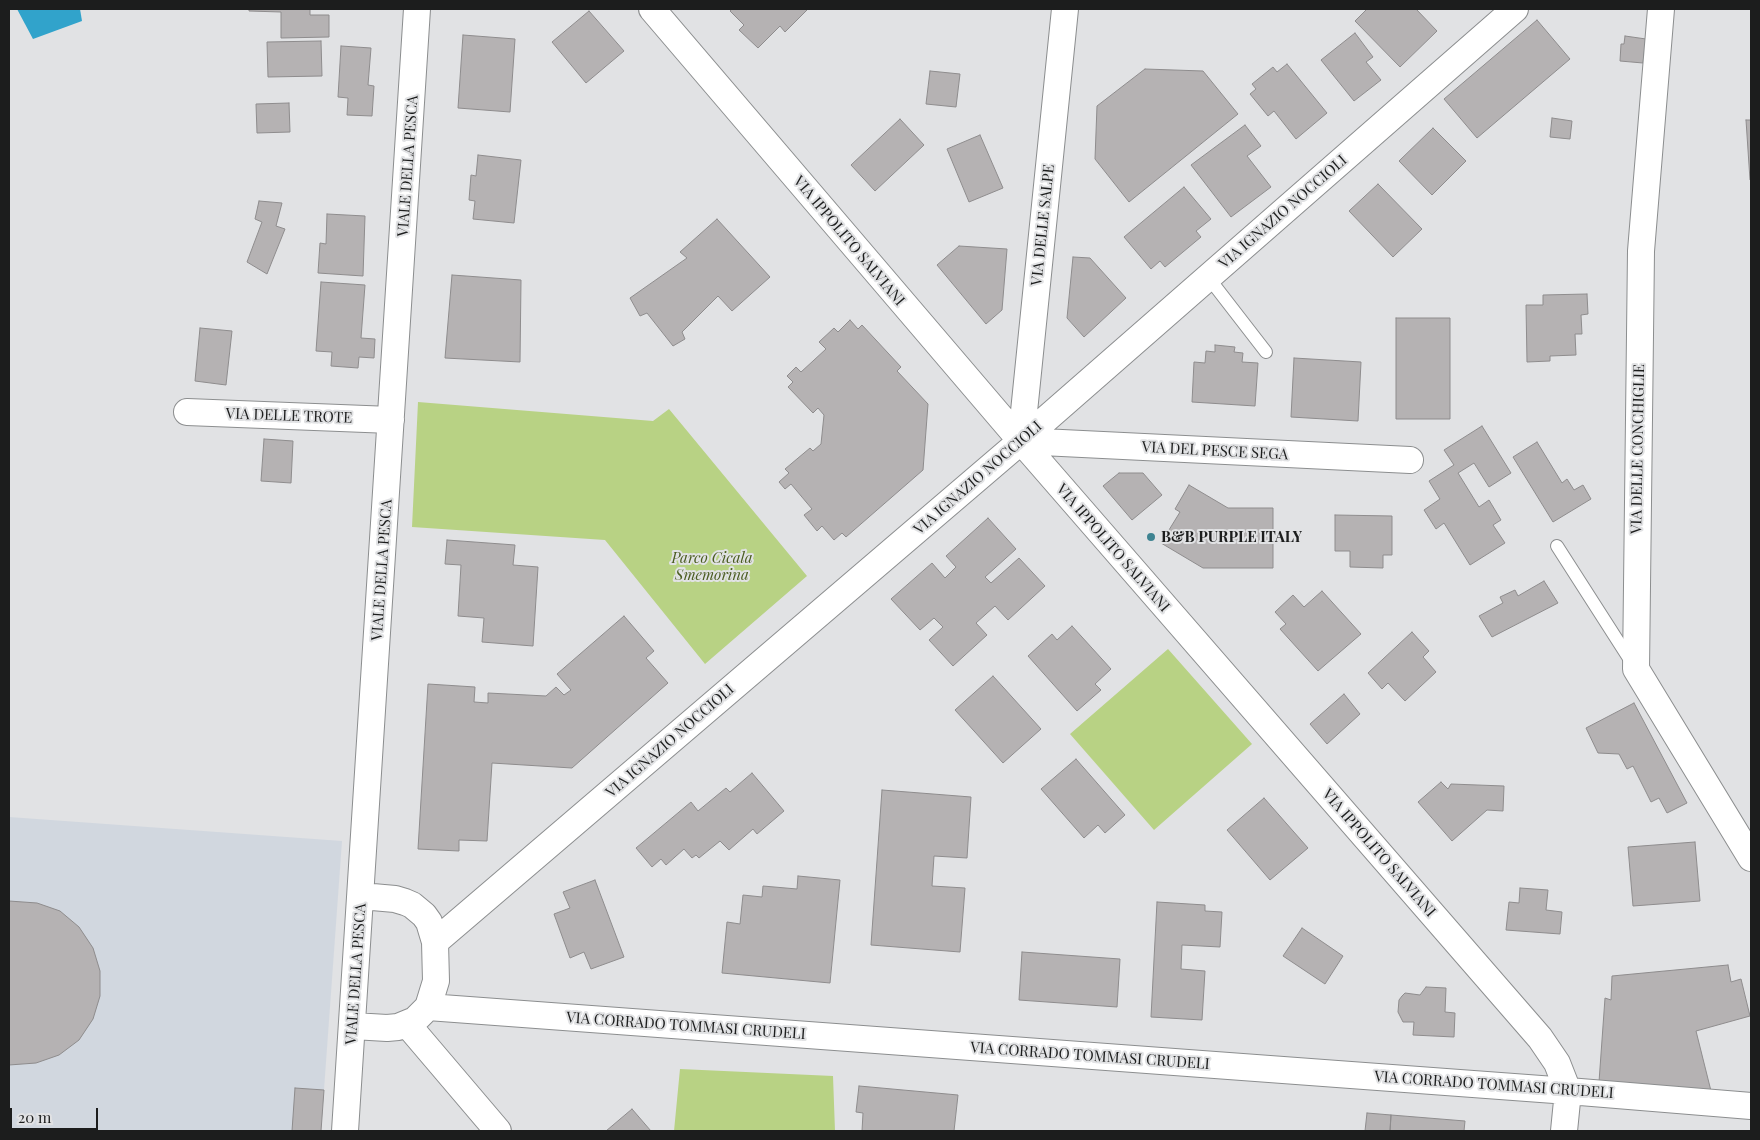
<!DOCTYPE html>
<html>
<head>
<meta charset="utf-8">
<style>
  body { margin:0 }
  #map { position:relative; width:1760px; height:1140px; overflow:hidden; background:#e1e2e4; font-family:"Playfair Display",serif }
  canvas { display:block }
  .frame { position:absolute; inset:0; border:10px solid #1c1d1d; pointer-events:none }
  .scale { position:absolute; left:10px; top:1108px; width:88px; height:22px; box-sizing:border-box; border:2px solid #1c1d1d; border-top:0; padding-left:6px; font-size:15px; line-height:18px; white-space:nowrap; color:#1c1d1d; -webkit-text-stroke:4px #e1e2e4; paint-order:stroke }
</style>
</head>
<body>
<div id="map">
<canvas width="1760" height="1140"></canvas>
<div class="frame"></div>
<div class="scale">20 m</div>
</div>
<script>
const context = document.querySelector('canvas').getContext('2d');
context.lineJoin = 'round';
function fill(path, color) { context.fillStyle = color; context.fill(path, 'evenodd'); }
const poly = rows => new Path2D(rows.map(r => 'M' + r).join(''));
function stroke(path, color, width, dash) { context.strokeStyle = color; context.lineWidth = width; context.lineCap = dash ? 'butt' : 'round'; context.setLineDash(dash || []); context.stroke(path); }
function label(font, color, halo, rows, align = 'center') {
  context.font = font + ' "Playfair Display",serif'; context.lineWidth = 4; context.setLineDash([]); context.textBaseline = 'middle'; context.strokeStyle = halo; context.fillStyle = color; for (const [text, x, y, turn = 0] of rows) {
    context.save(); context.translate(x, y); context.rotate((+turn || 0) * Math.PI / 180); context.textAlign = isNaN(turn) ? turn : align; if (halo) context.strokeText(text, 0, 0); context.fillText(text, 0, 0); context.restore();
  }
}
const built = poly([
  [9,817,342,841,321,1131,9,1131]
]);
const green = poly([
  [418,402,653,421,669,409,807,576,705,664,605,540,412,527],
  [1168,649,1252,744,1154,830,1070,734],
  [680,1069,833,1076,835,1131,674,1131]
]);
const water = poly([
  [17,9,80,9,82,21,33,39]
]);
const building = poly([
  [249,9,310,9,310,15,329,15,329,37,281,38,281,12,249,11,249,9],
  [732,9,808,9,785,32,780,26,758,48,739,30,744,25,730,11,732,9],
  [1367,9,1416,9,1437,31,1400,67,1355,21,1367,9],
  [589,11,624,51,586,83,552,42,589,11],
  [1537,20,1570,59,1477,138,1444,99,1537,20],
  [1355,33,1373,57,1366,62,1381,80,1354,101,1321,60,1355,33],
  [463,35,515,39,510,112,458,108,463,35],
  [1625,36,1646,39,1643,63,1620,61,1621,44,1624,44,1625,36],
  [321,41,322,76,268,77,267,42,321,41],
  [341,46,371,48,368,85,374,86,372,116,347,115,348,98,338,97,341,46],
  [1287,64,1327,113,1296,139,1274,111,1268,116,1250,94,1256,89,1252,84,1273,67,1277,72,1287,64],
  [1145,69,1203,71,1238,114,1129,202,1095,159,1097,106,1145,69],
  [930,71,960,74,956,107,926,104,930,71],
  [289,103,290,132,257,133,256,104,289,103],
  [1552,118,1572,121,1570,139,1550,137,1552,118],
  [900,119,924,145,875,191,851,165,900,119],
  [1746,120,1751,120,1751,180,1750,180,1746,120],
  [1245,125,1261,146,1247,156,1271,187,1231,217,1191,165,1245,125],
  [1433,128,1466,161,1432,195,1399,161,1433,128],
  [980,135,1003,188,969,202,947,149,980,135],
  [478,155,521,160,514,223,473,219,475,201,469,200,471,175,476,176,478,155],
  [1378,184,1422,229,1393,257,1349,211,1378,184],
  [1184,187,1211,219,1196,231,1201,237,1165,267,1160,261,1151,269,1124,237,1184,187],
  [259,201,282,203,276,226,285,229,267,274,247,262,262,222,255,219,259,201],
  [327,214,365,216,363,276,318,273,320,243,326,244,327,214],
  [717,219,770,277,732,311,718,296,682,332,685,339,673,346,647,313,640,316,630,298,687,258,680,252,717,219],
  [959,246,1007,249,1002,310,986,324,937,265,959,246],
  [1073,257,1090,258,1126,298,1084,337,1067,318,1073,257],
  [452,275,521,280,520,362,445,358,452,275],
  [321,282,365,285,361,338,375,339,374,358,359,357,358,368,331,366,332,352,316,351,321,282],
  [1587,294,1588,314,1581,315,1582,334,1575,334,1576,355,1550,356,1550,361,1527,362,1526,305,1543,305,1543,295,1587,294],
  [1396,318,1450,318,1450,419,1396,419,1396,318],
  [850,320,858,329,862,325,901,367,897,371,928,404,923,470,846,537,842,533,834,540,822,526,817,531,804,515,812,509,791,484,785,489,779,482,789,473,785,469,810,448,813,451,821,444,824,415,818,408,813,413,788,387,793,382,787,376,796,367,801,372,826,349,819,342,834,328,838,332,850,320],
  [200,328,232,331,226,385,195,381,200,328],
  [1215,345,1235,347,1234,352,1243,353,1242,362,1258,363,1255,406,1192,402,1194,362,1205,363,1206,351,1215,352,1215,345],
  [1294,358,1361,362,1358,421,1291,417,1294,358],
  [1482,426,1511,473,1489,487,1474,463,1458,473,1479,507,1489,500,1501,520,1493,525,1505,543,1470,565,1444,523,1436,529,1424,510,1440,499,1429,481,1454,465,1444,450,1482,426],
  [264,439,293,441,291,483,261,481,264,439],
  [1537,442,1562,483,1567,479,1574,490,1583,485,1591,499,1553,522,1513,457,1537,442],
  [1119,473,1143,473,1162,495,1132,520,1103,486,1119,473],
  [1189,485,1228,508,1273,508,1273,568,1203,568,1161,543,1180,512,1175,509,1189,485],
  [1335,515,1392,516,1392,555,1383,555,1383,568,1350,567,1350,551,1335,551,1335,515],
  [988,518,1016,549,985,577,991,583,1019,558,1045,586,1008,620,995,606,976,623,987,635,953,666,929,640,943,627,934,618,920,630,891,599,932,563,945,578,956,567,946,556,988,518],
  [447,540,515,545,513,565,538,567,533,646,482,642,484,618,458,616,461,565,445,564,447,540],
  [1544,581,1558,603,1492,637,1479,616,1503,603,1500,597,1515,590,1518,596,1544,581],
  [1322,591,1361,634,1318,671,1280,629,1286,624,1275,612,1293,595,1304,607,1322,591],
  [624,616,654,651,646,658,668,683,572,768,492,763,487,841,459,840,459,851,418,849,428,684,475,687,474,702,488,703,488,693,546,696,556,687,564,695,571,690,557,674,624,616],
  [1072,626,1111,669,1095,684,1101,690,1077,711,1028,656,1052,634,1057,640,1072,626],
  [1412,632,1429,651,1423,657,1436,672,1405,701,1388,683,1382,689,1368,673,1412,632],
  [993,676,1041,729,1003,763,955,710,993,676],
  [1344,694,1360,714,1327,744,1310,724,1344,694],
  [1634,703,1687,803,1667,813,1659,798,1651,802,1633,766,1627,769,1619,754,1598,753,1586,728,1634,703],
  [1076,759,1125,815,1105,833,1098,825,1084,838,1041,789,1076,759],
  [752,773,784,811,757,834,753,829,729,850,720,841,699,858,696,855,692,858,684,849,666,865,661,859,652,867,636,848,691,802,698,811,726,788,730,792,752,773],
  [1441,782,1448,789,1451,784,1504,786,1503,811,1487,810,1452,841,1418,802,1441,782],
  [882,790,971,797,967,858,934,856,932,886,965,888,960,952,871,945,882,790],
  [1264,798,1308,848,1270,880,1227,830,1264,798],
  [1695,842,1700,901,1633,906,1628,847,1695,842],
  [798,876,840,880,830,983,722,973,727,922,740,924,743,895,762,897,763,886,797,889,798,876],
  [595,880,624,957,591,969,584,952,570,958,554,914,570,908,563,892,595,880],
  [1520,888,1548,890,1546,910,1562,912,1560,934,1506,930,1509,902,1519,903,1520,888],
  [9,901,37,903,60,911,79,927,93,948,100,971,100,996,93,1019,79,1040,59,1055,36,1063,9,1065,9,901],
  [1157,902,1205,905,1205,911,1222,912,1220,947,1182,945,1181,969,1205,971,1202,1020,1151,1017,1157,902],
  [1302,928,1343,956,1325,984,1283,956,1302,928],
  [1022,952,1120,959,1117,1007,1019,1000,1022,952],
  [1728,965,1731,982,1741,979,1750,1016,1696,1031,1711,1091,1599,1082,1605,998,1611,1000,1612,976,1728,965],
  [1426,987,1446,988,1445,1012,1455,1013,1454,1037,1413,1035,1414,1022,1403,1022,1398,1012,1399,1000,1402,996,1405,993,1420,995,1426,987],
  [859,1086,958,1095,954,1131,862,1131,863,1113,856,1112,859,1086],
  [295,1088,324,1090,321,1131,292,1131,295,1088],
  [632,1109,651,1131,606,1131,632,1109],
  [1367,1113,1391,1115,1390,1131,1365,1131,1367,1113],
  [1391,1115,1465,1121,1464,1131,1390,1131,1391,1115]
]);
const lane = poly([
  [1208,277,1266,352],
  [1557,546,1632,663]
]);
const street = poly([
  [652,9,1021,441,1540,1038,1557,1063,1568,1091,1564,1131],
  [1065,9,1021,441,1410,460],
  [1661,9,1641,251,1636,669,1751,858],
  [187,412,391,420],
  [435,942,1021,441,1515,9],
  [428,1007,1568,1091,1751,1106],
  [407,1024,498,1131],
  [353,1026,387,1028,398,1027,415,1020,428,1007,436,981,435,942,429,922,424,915,412,905,405,902,395,899,361,896],
  [345,1131,417,9]
]);
const markers = [
  [1151,537,5,"#3e8391"]
];
const streetNames = [
  ["VIALE DELLA PESCA",408,166,-86],
  ["VIA IGNAZIO NOCCIOLI",1283,212,-41],
  ["VIA DELLE SALPE",1043,225,-84],
  ["VIA IPPOLITO SALVIANI",849,241,50],
  ["VIA DELLE TROTE",289,416,2],
  ["VIA DELLE CONCHIGLIE",1638,449,-89],
  ["VIA DEL PESCE SEGA",1215,451,3],
  ["VIA IGNAZIO NOCCIOLI",978,478,-41],
  ["VIA IPPOLITO SALVIANI",1113,548,49],
  ["VIALE DELLA PESCA",382,570,-86],
  ["VIA IGNAZIO NOCCIOLI",670,741,-41],
  ["VIA IPPOLITO SALVIANI",1379,853,49],
  ["VIALE DELLA PESCA",356,974,-86],
  ["VIA CORRADO TOMMASI CRUDELI",686,1026,4],
  ["VIA CORRADO TOMMASI CRUDELI",1090,1056,4],
  ["VIA CORRADO TOMMASI CRUDELI",1494,1085,4]
];
const poiNames = [
  ["B&B PURPLE ITALY",1161,537]
];
const parkNames = [
  ["Parco Cicala",712,558],
  ["Smemorina",712,575]
];
fill(built, '#d1d7df');
fill(green, '#b8d284');
fill(water, '#31a3cb');
fill(building, '#b5b2b3');
stroke(building, '#8e8c8d', 1);
stroke(lane, '#8c8e8f', 14);
stroke(street, '#8c8e8f', 28);
stroke(lane, '#fff', 12);
stroke(street, '#fff', 26);
for (const [x, y, r, color] of markers) { const dot = new Path2D(); dot.arc(x, y, r, 0, 2 * Math.PI); context.fillStyle = color; context.fill(dot); stroke(dot, '#e1e2e4', 2); }
label('15px', '#1c1d1d', '#e1e2e4', streetNames);
label('bold 15px', '#1c1d1d', '#e1e2e4', poiNames, 'left');
label('italic 15px', '#4a5c21', '#e1e2e4', parkNames);
</script>
</body>
</html>
